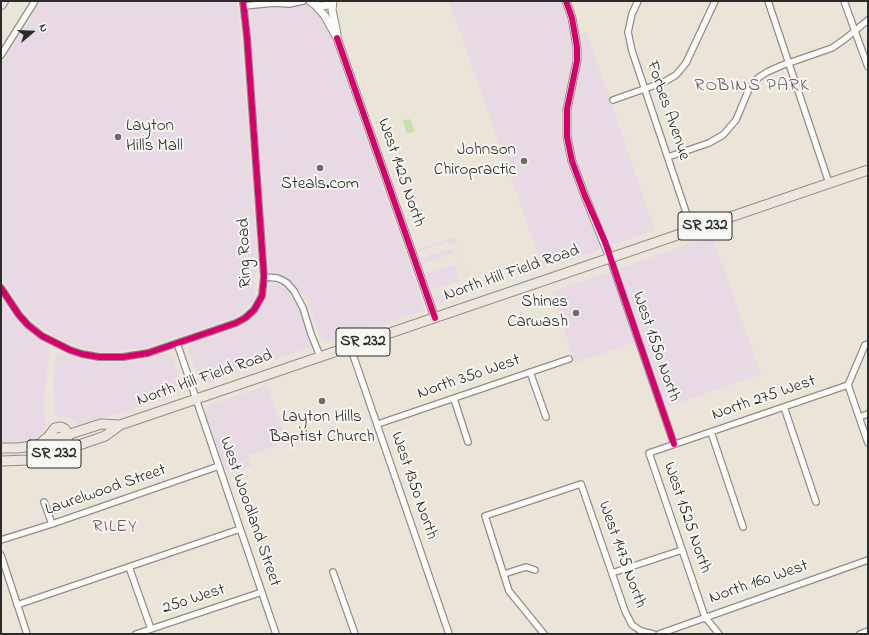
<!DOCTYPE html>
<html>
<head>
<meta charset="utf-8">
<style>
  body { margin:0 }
  #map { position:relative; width:869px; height:635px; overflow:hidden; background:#eae4d9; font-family:"Indie Flower",sans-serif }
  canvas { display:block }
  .frame { position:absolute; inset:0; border:2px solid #2b2b2b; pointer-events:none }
  .north { position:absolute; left:12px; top:12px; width:40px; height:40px; -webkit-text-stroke:3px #f6f6f2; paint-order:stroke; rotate:71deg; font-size:11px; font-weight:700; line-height:16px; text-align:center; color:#2b2b2b }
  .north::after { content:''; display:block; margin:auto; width:14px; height:18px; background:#2b2b2b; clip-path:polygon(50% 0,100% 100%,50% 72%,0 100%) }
</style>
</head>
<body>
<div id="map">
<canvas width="869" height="635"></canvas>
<div class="frame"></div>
<div class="north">N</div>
</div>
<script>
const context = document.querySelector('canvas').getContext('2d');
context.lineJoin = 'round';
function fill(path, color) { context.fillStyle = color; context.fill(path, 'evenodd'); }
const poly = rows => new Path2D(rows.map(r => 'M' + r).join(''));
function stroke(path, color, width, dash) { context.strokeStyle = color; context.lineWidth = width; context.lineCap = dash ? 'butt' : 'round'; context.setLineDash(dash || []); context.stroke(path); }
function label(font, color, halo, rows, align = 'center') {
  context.font = font + ' "Indie Flower",sans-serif'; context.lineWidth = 4; context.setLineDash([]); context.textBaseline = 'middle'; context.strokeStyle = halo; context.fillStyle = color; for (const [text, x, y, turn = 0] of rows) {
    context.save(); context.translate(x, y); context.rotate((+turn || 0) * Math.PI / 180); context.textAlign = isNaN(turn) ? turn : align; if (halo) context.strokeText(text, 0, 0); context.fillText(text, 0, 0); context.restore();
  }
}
const built = poly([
  [42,1,237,1,246,104,258,268,255,275,254,300,235,317,146,347,121,351,99,352,69,343,54,336,42,328,31,319,19,306,1,276,1,64],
  [449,1,560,1,570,30,572,49,570,72,563,100,561,121,561,135,569,168,585,210,600,245,599,248,597,251,543,269],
  [305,3,309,4,317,10,329,28,331,36,424,307,422,311,327,343,324,342,321,339,308,300,290,281,282,276,270,272,268,268,250,13,251,11,254,9,292,6],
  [587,32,655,231,652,231,614,244,610,241,592,201,577,158,572,137,572,110,580,77,582,62,581,34],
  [712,236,761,374,667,407,643,339,575,363,552,292],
  [455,237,474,293,443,302,439,303,434,298,417,250],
  [448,242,454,245,457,244,473,293,464,295,462,288,460,288,434,298,431,290,460,281,455,266,453,265,431,273,425,273,422,264,453,253,452,248,420,259,418,252],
  [274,282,284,285,294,295,311,344,311,347,206,384,201,382,188,349,188,346,191,344,235,329,249,322,261,308,267,297,270,285],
  [1,298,10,312,19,323,31,334,49,346,50,349,44,399,44,413,46,426,42,434,35,439,14,443,1,443],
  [60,352,86,361,114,363,139,361,165,353,169,353,172,356,182,384,181,390,177,394,161,400,124,412,79,425,70,418,58,417,55,415,53,412,54,397,53,386,55,361,57,354],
  [267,385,287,442,249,455,252,465,227,474,206,415,206,409,209,405]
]);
const green = poly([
  [410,119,415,131,407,134,403,121]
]);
const minor = poly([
  [638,1,632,14,628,32,632,51,692,230],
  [768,1,829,183],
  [844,1,868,67],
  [244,6,274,3,289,4,303,1],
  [1,55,35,1],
  [613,100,664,82,676,75,686,63,715,1],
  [668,157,709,143,723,135,736,120,749,89,758,78,767,72,783,65,832,48,845,39,868,20],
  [610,258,674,444],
  [264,277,277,278,282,280,287,283,294,291,303,308,311,334,320,356],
  [1,288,19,315,28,325,42,336,70,350,82,354,99,357,123,357,148,353,236,323,245,318,254,310,262,296,264,277,247,37,243,1],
  [177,343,276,634],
  [350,346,449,634],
  [530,372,546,417],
  [848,385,868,443],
  [454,399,468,442],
  [784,407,816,502],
  [859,417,868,414],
  [378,424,569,359],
  [711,432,743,527],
  [44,502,52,524],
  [1,540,52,524,219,466],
  [1,555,27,634],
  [129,567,151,629],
  [333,572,355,634],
  [612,573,682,550],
  [504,574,526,567,535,570],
  [17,605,240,529],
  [136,634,262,592],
  [544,634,509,591,485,516,581,484,625,611,632,625,641,631,653,634],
  [659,634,868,560],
  [719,634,705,617,649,453,848,385,865,345,868,344],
  [860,634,868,631]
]);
const tertiary = poly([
  [310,1,315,5,321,6,328,5,332,1],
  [333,1,332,10,337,34],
  [566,1,572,18,577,47,577,61,567,109,567,137,572,161,585,196,610,258],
  [315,5,325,16,337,38,435,318]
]);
const primary = poly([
  [43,441,48,437,55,428,61,427,65,429,68,434,67,441,63,445,51,448],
  [1,448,18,448,33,446,101,424,120,425],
  [1,461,29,460,62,451,105,436,120,425,868,170]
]);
const motorway = poly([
  [1,4,3,1]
]);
const cycleway = poly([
  [566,1,572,18,577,47,577,61,567,109,567,137,572,161,585,196,605,242,674,444],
  [337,38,435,318],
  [1,288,19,315,28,325,42,336,70,350,82,354,99,357,123,357,148,353,236,323,245,318,254,310,262,296,264,277,247,37,243,1]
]);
const markers = [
  [118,137,4,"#6e6c68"],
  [524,161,4,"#6e6c68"],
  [320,168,4,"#6e6c68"],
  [576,313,4,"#6e6c68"],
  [322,401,4,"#6e6c68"]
];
const shields = [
  [705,226,54],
  [363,342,54],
  [54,454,54]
];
const shieldNames = [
  ["SR 232",705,226],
  ["SR 232",363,342],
  ["SR 232",54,454]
];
const streetNames = [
  ["Forbes Avenue",667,111,71],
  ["West 1425 North",400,173,71],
  ["Ring Road",246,253,-92],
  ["North Hill Field Road",512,274,-19],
  ["West 1550 North",655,347,71],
  ["North 350 West",469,378,-19],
  ["North Hill Field Road",205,379,-19],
  ["North 275 West",764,399,-19],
  ["West 1350 North",413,486,71],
  ["Laurelwood Street",106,491,-19],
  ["West Woodland Street",249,512,71],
  ["West 1525 North",686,518,71],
  ["West 1475 North",621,555,70],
  ["North 160 West",759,583,-19],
  ["250 West",194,600,-18]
];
const poiNames = [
  ["Layton",126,127,"left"],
  ["Hills Mall",126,147,"left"],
  ["Johnson",516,151],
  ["Chiropractic",516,171],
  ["Steals.com",320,185,"center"],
  ["Shines",568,303],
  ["Carwash",568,323],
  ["Layton Hills",322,418,"center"],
  ["Baptist Church",322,438,"center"]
];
const neighbourhoodNames = [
  ["ROBINS PARK",752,87],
  ["RILEY",115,528]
];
fill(built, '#e8dae5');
fill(green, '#c7e0ae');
stroke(minor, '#908e88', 8);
stroke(tertiary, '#908e88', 9);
stroke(primary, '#908e88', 11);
stroke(motorway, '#908e88', 12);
stroke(minor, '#fcfbf9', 5.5);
stroke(tertiary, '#fcfbf9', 7);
stroke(primary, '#eee6de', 9);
stroke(motorway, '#eee6de', 10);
stroke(cycleway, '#d6006c', 6);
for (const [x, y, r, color] of markers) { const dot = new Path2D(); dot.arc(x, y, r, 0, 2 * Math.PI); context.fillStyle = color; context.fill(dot); stroke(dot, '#f6f6f2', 1.5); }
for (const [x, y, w] of shields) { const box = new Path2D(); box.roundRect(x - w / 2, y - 14, w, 28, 3); context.fillStyle = '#f6f6f2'; context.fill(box); stroke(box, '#2b2b2b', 1); }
label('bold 16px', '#2b2b2b', null, shieldNames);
label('17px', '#2b2b2b', '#f6f6f2', streetNames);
label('17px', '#2b2b2b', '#f6f6f2', poiNames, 'right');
context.letterSpacing = '1px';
label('18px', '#715661', '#f6f6f2', neighbourhoodNames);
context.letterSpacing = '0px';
</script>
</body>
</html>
